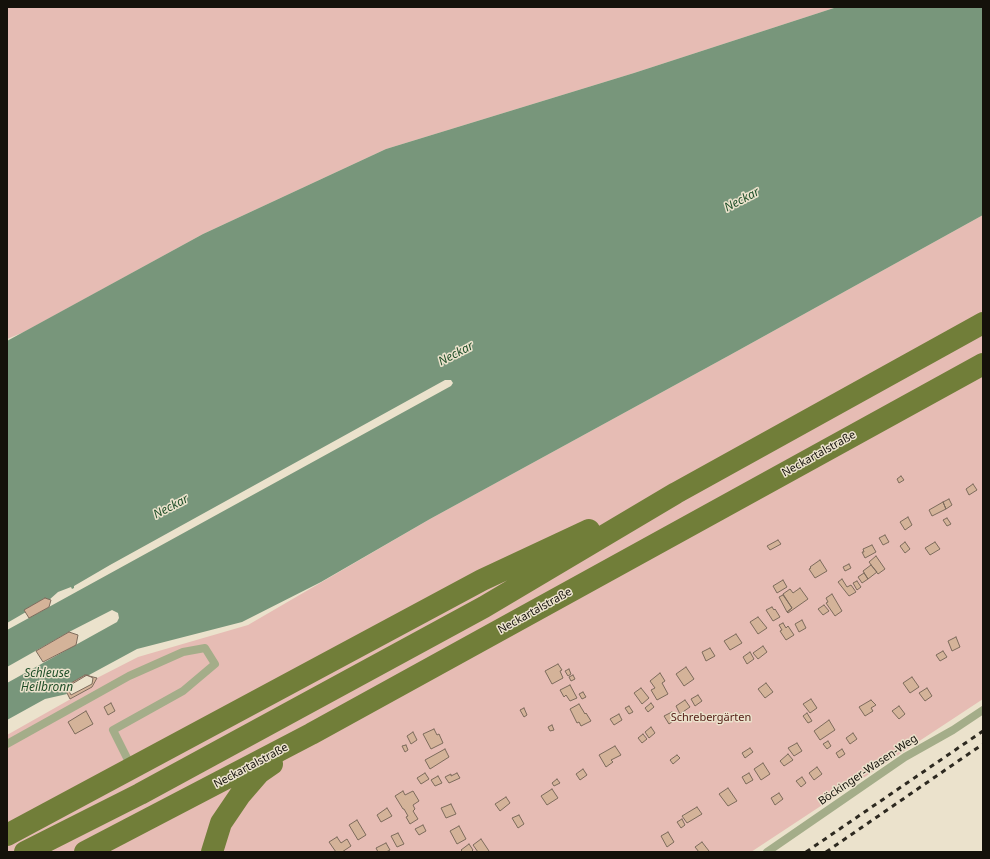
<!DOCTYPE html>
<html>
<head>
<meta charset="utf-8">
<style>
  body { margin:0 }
  #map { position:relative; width:990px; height:859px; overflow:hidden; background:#ebe2cc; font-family:"Noto Sans",sans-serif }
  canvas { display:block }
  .frame { position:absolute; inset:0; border:8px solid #14110a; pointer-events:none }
</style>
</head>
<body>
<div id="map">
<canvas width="990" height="859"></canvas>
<div class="frame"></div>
</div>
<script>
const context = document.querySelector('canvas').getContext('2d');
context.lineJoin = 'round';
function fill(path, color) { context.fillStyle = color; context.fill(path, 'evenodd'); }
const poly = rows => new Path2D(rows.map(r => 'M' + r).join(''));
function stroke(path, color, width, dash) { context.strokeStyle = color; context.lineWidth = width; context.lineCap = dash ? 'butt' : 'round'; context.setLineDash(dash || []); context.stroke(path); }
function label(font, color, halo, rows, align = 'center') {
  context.font = font + ' "Noto Sans",sans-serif'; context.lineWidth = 3; context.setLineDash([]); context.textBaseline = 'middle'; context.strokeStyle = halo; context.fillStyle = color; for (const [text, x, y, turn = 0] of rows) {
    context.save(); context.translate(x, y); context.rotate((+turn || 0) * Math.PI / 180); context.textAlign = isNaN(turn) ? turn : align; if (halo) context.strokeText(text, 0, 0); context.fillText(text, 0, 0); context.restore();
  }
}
const green = poly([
  [7,7,837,7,634,73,386,149,203,234,24,332,7,339],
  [983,215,983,699,751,852,7,852,7,735,92,687,97,678,138,657,248,625,430,519,730,355]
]);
const water = poly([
  [837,7,983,7,983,215,730,355,430,519,321,582,242,622,137,649,89,675,85,675,64,687,67,694,45,699,7,720,7,683,117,622,119,618,118,613,112,610,69,632,7,667,7,630,451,386,453,383,451,380,445,380,110,565,74,586,74,588,72,589,71,587,58,592,49,600,45,598,25,610,26,612,7,623,7,341,203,234,386,149,634,73]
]);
const building = poly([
  [901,476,904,480,899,483,897,479,901,476],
  [973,484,977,490,969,495,966,489,973,484],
  [949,499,952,505,946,509,943,502,949,499],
  [943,502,946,509,932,516,929,510,943,502],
  [908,517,912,525,905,530,900,522,908,517],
  [947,518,951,524,947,526,943,520,947,518],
  [885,535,889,542,883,545,879,538,885,535],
  [778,540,781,544,770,550,767,546,778,540],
  [905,542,910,549,905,553,900,546,905,542],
  [935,542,940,549,930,555,925,548,935,542],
  [872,545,876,552,865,558,862,552,864,552,863,549,872,545],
  [876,556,885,569,878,574,869,562,876,556],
  [820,560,827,571,815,578,809,569,811,568,810,567,820,560],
  [849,564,851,568,845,571,843,567,849,564],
  [871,565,877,572,868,579,863,571,871,565],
  [864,573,868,579,862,583,858,577,864,573],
  [842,579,847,587,851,585,856,592,849,596,838,582,842,579],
  [783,580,787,587,777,593,773,586,783,580],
  [857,581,861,587,857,590,853,583,857,581],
  [800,588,808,599,788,613,787,612,792,608,783,594,790,589,793,593,800,588],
  [832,594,842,611,835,616,826,603,828,602,826,598,832,594],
  [783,595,792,608,787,612,779,597,783,595],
  [45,598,51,600,49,607,29,618,24,610,45,598],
  [824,605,829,611,823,615,818,609,824,605],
  [772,607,774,610,775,609,780,617,773,621,766,610,772,607],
  [758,617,767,628,758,634,750,622,758,617],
  [802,620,806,628,799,632,795,624,802,620],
  [783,623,786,628,788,626,794,635,786,640,780,631,782,630,779,625,783,623],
  [69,632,78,635,76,645,43,662,36,651,69,632],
  [736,634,742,643,730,650,724,641,736,634],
  [956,637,960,647,952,651,948,641,956,637],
  [763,646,767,652,758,659,753,653,763,646],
  [710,648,715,656,706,661,702,652,710,648],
  [943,651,947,657,940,661,936,655,943,651],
  [750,652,754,659,747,664,743,657,750,652],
  [558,664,562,670,560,671,563,678,552,684,545,671,558,664],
  [686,667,694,679,684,686,676,674,686,667],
  [569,669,571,674,568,676,565,671,569,669],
  [660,673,665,681,662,683,668,694,657,700,651,690,655,688,650,681,660,673],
  [85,675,97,678,92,687,70,699,64,687,85,675],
  [87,675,93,678,92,684,71,695,67,687,87,675],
  [573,675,575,679,571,681,569,677,573,675],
  [912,677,919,687,910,693,903,683,912,677],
  [766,683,773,692,765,698,758,689,766,683],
  [570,685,577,698,570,701,566,695,564,697,560,690,570,685],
  [641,688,649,698,642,704,634,693,641,688],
  [927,688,932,696,925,701,919,693,927,688],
  [583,692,586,697,582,699,579,694,583,692],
  [698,695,702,701,695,706,691,699,698,695],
  [811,699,817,708,810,713,803,704,811,699],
  [685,700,690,707,680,714,676,706,685,700],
  [871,700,876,705,871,708,873,711,865,716,859,707,871,700],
  [111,703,115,711,108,715,104,707,111,703],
  [651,703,654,707,648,712,645,708,651,703],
  [579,704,585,714,586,713,591,721,581,726,579,722,577,723,570,709,579,704],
  [629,706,633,712,629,714,625,708,629,706],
  [899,706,905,714,899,719,892,711,899,706],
  [524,708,527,715,524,717,520,710,524,708],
  [86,711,93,724,75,734,68,722,86,711],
  [672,712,676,719,669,724,664,716,672,712],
  [807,713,812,721,808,723,803,716,807,713],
  [619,714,622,720,614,725,610,719,619,714],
  [829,720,835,730,820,740,814,731,829,720],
  [552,725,554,730,550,731,548,727,552,725],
  [651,727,655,733,649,738,645,732,651,727],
  [434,729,437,735,439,734,443,743,431,749,423,734,434,729],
  [413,732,417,740,411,744,407,736,413,732],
  [853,733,857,739,850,744,846,738,853,733],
  [643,734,647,739,642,743,638,738,643,734],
  [828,741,831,746,827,749,823,744,828,741],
  [797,743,802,751,794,756,788,748,797,743],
  [406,745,408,750,405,752,402,746,406,745],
  [615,746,621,755,611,760,613,762,606,767,599,755,615,746],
  [750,748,753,752,745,758,742,753,750,748],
  [445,749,449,757,430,769,425,760,445,749],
  [842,749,845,754,839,758,836,753,842,749],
  [788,754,793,760,784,766,780,761,788,754],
  [677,755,680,758,673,764,670,760,677,755],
  [763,763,770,774,761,780,754,769,763,763],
  [817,767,822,774,814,780,809,773,817,767],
  [583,769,587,775,580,780,576,774,583,769],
  [425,773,429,779,421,784,417,778,425,773],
  [457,773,460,778,449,783,445,777,451,774,451,776,457,773],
  [749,773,753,780,746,784,742,777,749,773],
  [438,776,442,783,435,786,431,780,438,776],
  [802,777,806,783,801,787,796,781,802,777],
  [557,779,560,783,554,786,552,783,557,779],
  [728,788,737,801,728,806,719,794,728,788],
  [552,789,558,798,547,805,541,796,552,789],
  [403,791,405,795,413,791,419,801,413,805,415,809,413,811,418,819,410,824,406,817,408,816,404,809,403,809,395,796,403,791],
  [779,793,783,799,775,805,771,798,779,793],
  [506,797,510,803,500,811,495,804,506,797],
  [451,804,456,814,446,818,441,808,451,804],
  [697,807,702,814,687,823,682,816,697,807],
  [387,808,392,816,381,822,377,815,387,808],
  [519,815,524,824,518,828,512,818,519,815],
  [682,819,685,825,681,828,677,822,682,819],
  [357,820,366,835,358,840,349,825,357,820],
  [423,825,426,831,419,835,415,829,423,825],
  [459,826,466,839,457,844,450,831,459,826],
  [668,832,674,842,667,847,661,836,668,832],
  [398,833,404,844,397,847,391,836,398,833],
  [337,837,341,843,347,839,351,846,342,852,336,852,329,842,337,837],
  [481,839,489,851,487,852,478,852,473,845,481,839],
  [702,842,709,851,707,852,699,852,695,847,702,842],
  [386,843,390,850,386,852,378,852,376,848,386,843],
  [469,844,473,850,471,852,463,852,461,850,469,844]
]);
const lane = poly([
  [7,744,129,676,183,652,205,648,215,664,183,691,113,730,132,768],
  [767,852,905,757,953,730,983,710]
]);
const primary = poly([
  [7,835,482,580,589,530],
  [25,852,140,794,484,607,676,493,983,323],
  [85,852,311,734,983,364],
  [212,852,221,823,240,795,259,773,272,764]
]);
const rail = poly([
  [806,852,983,731],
  [826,852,983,744]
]);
const streetNames = [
  ["Neckartalstraße",819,454,-29],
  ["Neckartalstraße",535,611,-29],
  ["Neckartalstraße",251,766,-28],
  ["Böckinger-Wasen-Weg",868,770,-34]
];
const parkNames = [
  ["Schrebergärten",711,718]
];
const waterNames = [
  ["Neckar",742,200,-28],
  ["Neckar",456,354,-28],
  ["Neckar",171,507,-28],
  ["Schleuse",47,674],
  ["Heilbronn",47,688]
];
fill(green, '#e6bcb4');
fill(water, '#78967b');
fill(building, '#d4b399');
stroke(building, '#7d6b5c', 1);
stroke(lane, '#a4ad89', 8);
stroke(primary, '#717e39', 22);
stroke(rail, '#2d2920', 3, [5, 5]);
label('11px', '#14110a', '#ebe2cc', streetNames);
label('11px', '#521c14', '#ebe2cc', parkNames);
label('italic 12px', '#204f29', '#ebe2cc', waterNames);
</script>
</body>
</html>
